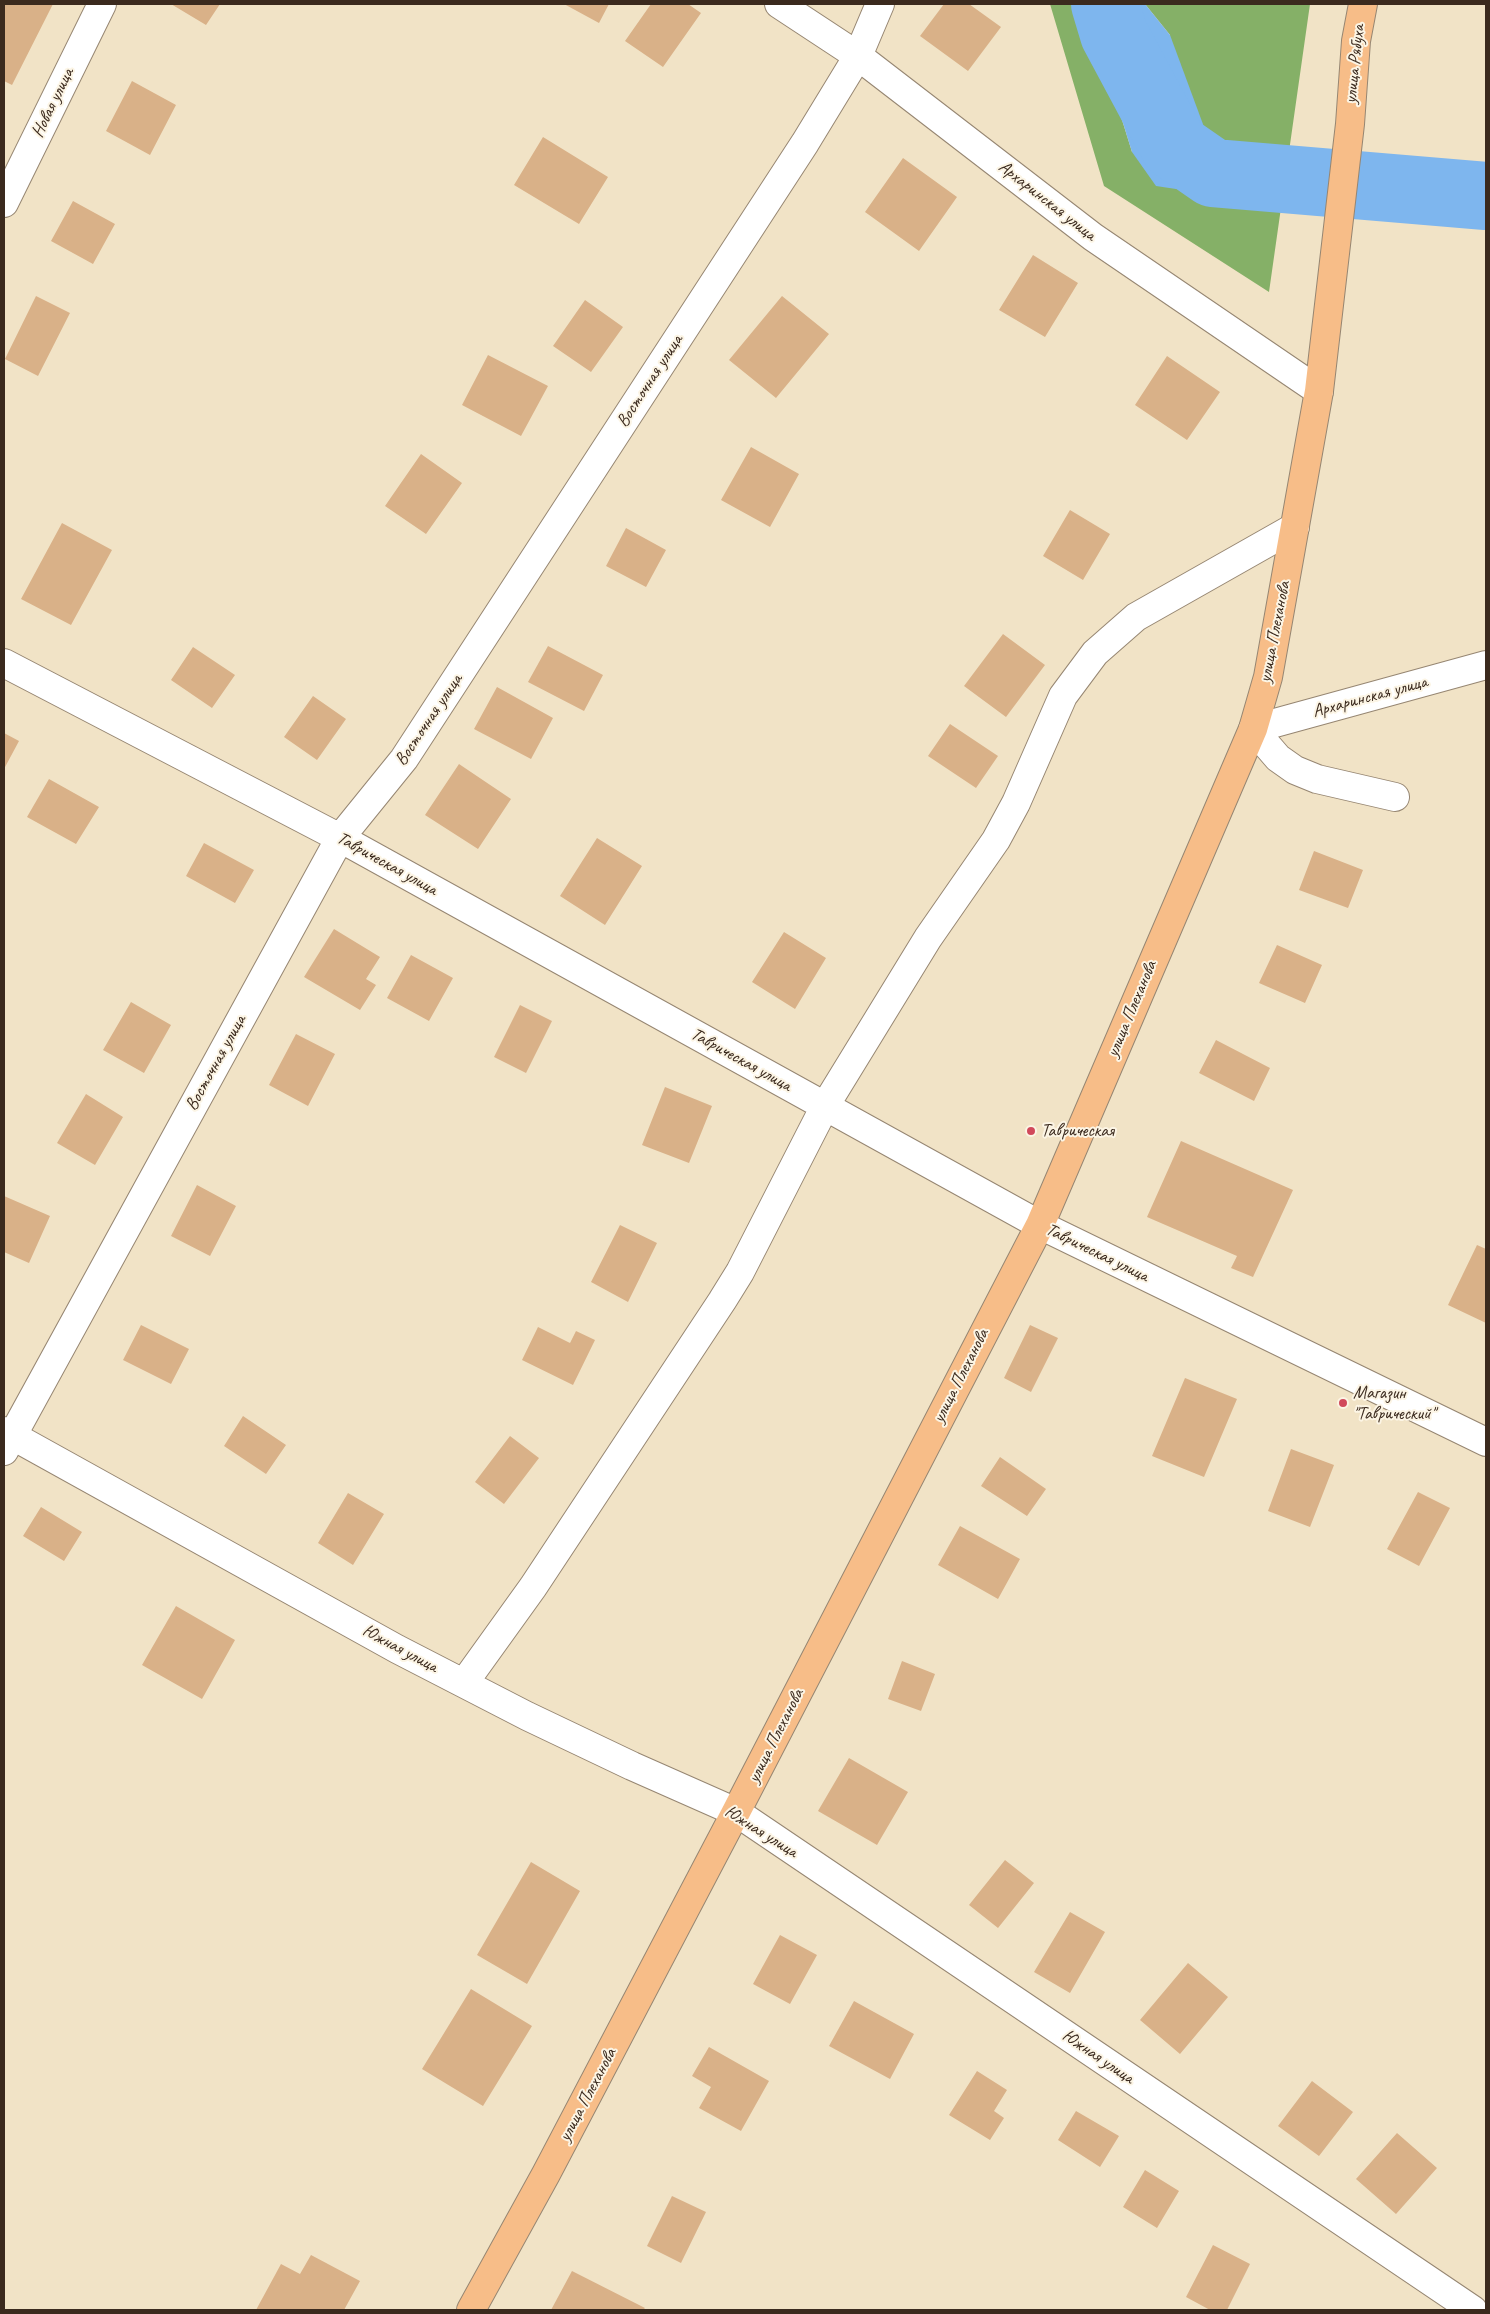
<!DOCTYPE html>
<html>
<head>
<meta charset="utf-8">
<style>
  body { margin:0 }
  #map { position:relative; width:1490px; height:2314px; overflow:hidden; background:#f1e3c6; font-family:Caveat,sans-serif }
  canvas { display:block }
  .frame { position:absolute; inset:0; border:5px solid #3b2a1e; pointer-events:none }
</style>
</head>
<body>
<div id="map">
<canvas width="1490" height="2314"></canvas>
<div class="frame"></div>
</div>
<script>
const context = document.querySelector('canvas').getContext('2d');
context.lineJoin = 'round';
function fill(path, color) { context.fillStyle = color; context.fill(path, 'evenodd'); }
const poly = rows => new Path2D(rows.map(r => 'M' + r).join(''));
function stroke(path, color, width, dash) { context.strokeStyle = color; context.lineWidth = width; context.lineCap = dash ? 'butt' : 'round'; context.setLineDash(dash || []); context.stroke(path); }
function label(font, color, halo, rows, align = 'center') {
  context.font = font + ' Caveat,sans-serif'; context.lineWidth = 4; context.setLineDash([]); context.textBaseline = 'middle'; context.strokeStyle = halo; context.fillStyle = color; for (const [text, x, y, turn = 0] of rows) {
    context.save(); context.translate(x, y); context.rotate((+turn || 0) * Math.PI / 180); context.textAlign = isNaN(turn) ? turn : align; if (halo) context.strokeText(text, 0, 0); context.fillText(text, 0, 0); context.restore();
  }
}
const forest = poly([
  [1050,4,1086,4,1132,152,1170,35,1145,4,1310,4,1269,292,1104,186]
]);
const water = poly([
  [1086,4,1145,4,1170,35,1214,154,1213,173,1197,184,1176,189,1156,186,1132,152]
]);
const river = poly([
  [1105,4,1114,34,1174,146,1213,173,1486,196]
]);
const building = poly([
  [4,4,53,4,12,85,4,81],
  [171,4,220,4,206,25],
  [564,4,609,4,599,23],
  [651,4,688,4,701,13,663,67,625,41],
  [944,4,969,4,1001,27,968,71,920,36],
  [132,81,176,105,150,155,106,131],
  [543,137,608,177,579,224,514,185],
  [903,158,957,197,919,251,865,212],
  [73,201,115,224,93,264,51,241],
  [1033,255,1078,283,1045,337,999,310],
  [36,296,70,313,38,376,5,359],
  [782,296,829,334,776,398,729,360],
  [585,300,623,327,591,372,553,346],
  [488,355,548,386,521,436,462,405],
  [1167,356,1220,392,1187,440,1135,405],
  [751,447,799,474,770,527,721,500],
  [421,454,462,483,426,534,385,506],
  [1070,510,1110,534,1083,580,1043,556],
  [62,523,112,550,71,625,21,599],
  [626,528,666,550,646,587,606,566],
  [1003,634,1045,665,1006,717,964,686],
  [548,646,603,675,584,711,528,682],
  [193,647,235,675,212,708,171,680],
  [497,687,553,718,531,759,474,729],
  [313,696,346,719,317,760,284,737],
  [950,724,998,756,976,788,928,756],
  [4,733,19,741,4,769],
  [459,764,511,799,478,849,425,815],
  [49,779,99,807,76,844,27,817],
  [597,838,642,866,605,925,560,896],
  [204,843,254,870,235,903,186,876],
  [1314,851,1363,870,1348,908,1299,890],
  [334,929,380,957,366,979,376,985,360,1010,304,977],
  [784,932,826,958,795,1009,752,982],
  [1277,945,1322,965,1305,1003,1259,983],
  [411,955,453,978,429,1021,387,998],
  [131,1002,171,1025,144,1073,103,1050],
  [520,1005,552,1021,526,1073,494,1057],
  [296,1034,335,1054,308,1106,269,1085],
  [1216,1040,1270,1068,1254,1101,1199,1073],
  [665,1087,712,1106,689,1163,642,1145],
  [86,1094,123,1117,95,1165,57,1143],
  [1181,1141,1293,1190,1253,1277,1231,1268,1237,1256,1147,1217],
  [197,1185,236,1206,210,1256,171,1236],
  [4,1196,50,1216,29,1263,4,1252],
  [620,1225,657,1243,628,1302,591,1282],
  [1477,1245,1486,1249,1486,1323,1448,1305],
  [141,1325,189,1349,171,1384,123,1360],
  [1030,1325,1058,1338,1031,1392,1004,1378],
  [538,1327,570,1343,576,1331,595,1340,573,1385,522,1360],
  [1185,1378,1237,1399,1204,1477,1152,1456],
  [243,1416,286,1445,266,1474,224,1446],
  [510,1436,539,1458,504,1504,475,1482],
  [1291,1449,1334,1465,1310,1527,1268,1511],
  [1000,1457,1046,1489,1027,1516,981,1486],
  [1418,1492,1450,1508,1419,1566,1387,1549],
  [348,1493,384,1514,353,1565,318,1543],
  [41,1507,82,1532,64,1561,23,1536],
  [960,1526,1020,1559,998,1599,938,1565],
  [176,1606,235,1640,202,1699,142,1665],
  [902,1661,935,1674,921,1711,888,1699],
  [849,1758,908,1792,877,1845,818,1811],
  [1005,1860,1034,1883,998,1928,969,1905],
  [531,1862,580,1891,527,1984,477,1955],
  [1070,1912,1105,1932,1070,1993,1034,1972],
  [780,1935,817,1955,790,2004,753,1984],
  [1188,1963,1228,1997,1180,2054,1140,2020],
  [471,1989,532,2026,483,2106,422,2069],
  [854,2001,914,2034,890,2079,829,2046],
  [709,2047,769,2081,741,2131,699,2108,711,2087,692,2076],
  [977,2071,1007,2090,994,2111,1004,2118,990,2140,949,2115],
  [1312,2081,1353,2112,1319,2156,1278,2126],
  [1076,2111,1119,2136,1100,2167,1058,2140],
  [1397,2133,1437,2168,1396,2214,1356,2179],
  [1145,2170,1179,2191,1157,2228,1123,2207],
  [672,2196,706,2212,681,2263,647,2246],
  [1213,2245,1250,2264,1227,2310,1210,2310,1186,2297],
  [311,2255,360,2281,344,2310,256,2310,281,2264,300,2274],
  [572,2271,645,2308,643,2310,551,2310]
]);
const minor = poly([
  [779,4,858,56,1093,237,1319,391],
  [4,203,102,4],
  [4,663,340,838,1040,1225,1486,1442],
  [1395,797,1317,779,1295,770,1278,758,1253,729,1486,665],
  [4,1431,397,1649,527,1716,632,1766,736,1812,1473,2310],
  [4,1451,340,838,404,759,805,143,858,56,880,4],
  [464,1683,533,1587,722,1301,740,1272,825,1106,928,938,996,840,1016,803,1063,696,1095,653,1136,617,1295,527]
]);
const major = poly([
  [471,2310,546,2174,736,1812,1040,1225,1253,729,1268,677,1319,391,1350,124,1356,41,1363,4]
]);
const markers = [
  [1031,1131,5,"#d1495b"],
  [1343,1403,5,"#d1495b"]
];
const streetNames = [
  ["улица Рябуха",1355,64,-84],
  ["Новая улица",53,103,-64],
  ["Архаринская улица",1047,201,38],
  ["Восточная улица",650,381,-57],
  ["улица Плеханова",1275,632,-79],
  ["Архаринская улица",1370,697,-15],
  ["Восточная улица",429,720,-56],
  ["Таврическая улица",387,864,29],
  ["улица Плеханова",1132,1009,-67],
  ["Таврическая улица",741,1060,29],
  ["Восточная улица",216,1063,-61],
  ["Таврическая улица",1097,1253,26],
  ["улица Плеханова",961,1376,-63],
  ["Южная улица",400,1649,28],
  ["улица Плеханова",776,1736,-63],
  ["Южная улица",761,1832,32],
  ["Южная улица",1098,2057,34],
  ["улица Плеханова",588,2095,-62]
];
const poiNames = [
  ["Таврическая",1041,1131],
  ["Магазин",1353,1393],
  ["\"Таврический\"",1353,1414]
];
fill(forest, '#85b067');
fill(water, '#7eb6ee');
stroke(river, '#7eb6ee', 68);
fill(building, '#d9b188');
stroke(minor, '#968672', 30);
stroke(major, '#968672', 30);
stroke(minor, '#fff', 28);
stroke(major, '#f7bd88', 28);
for (const [x, y, r, color] of markers) { const dot = new Path2D(); dot.arc(x, y, r, 0, 2 * Math.PI); context.fillStyle = color; context.fill(dot); stroke(dot, '#fcf5e5', 2); }
label('18px', '#3b2a1e', '#fcf5e5', streetNames);
label('18px', '#3b2a1e', '#fcf5e5', poiNames, 'left');
</script>
</body>
</html>
